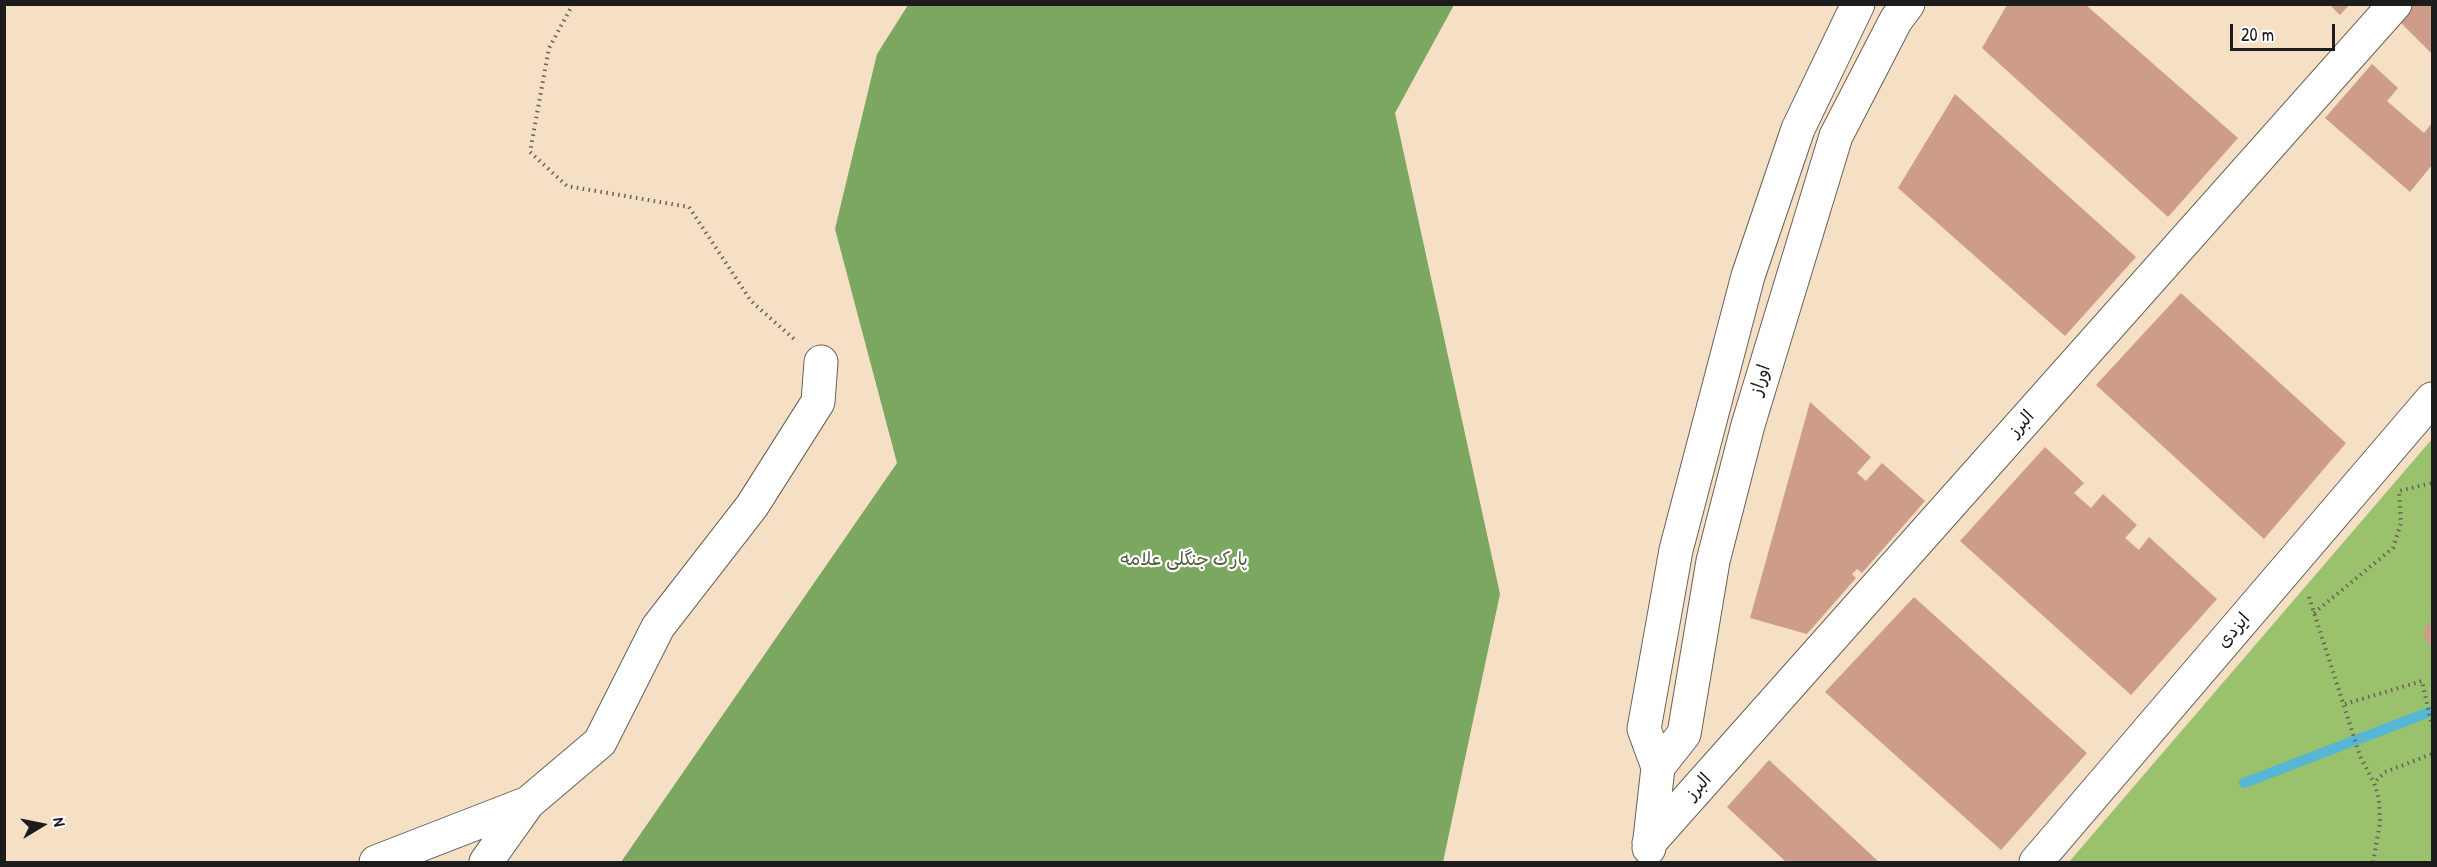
<!DOCTYPE html>
<html>
<head>
<meta charset="utf-8">
<style>
  body { margin:0 }
  #map { position:relative; width:2437px; height:867px; overflow:hidden; background:#f5e0c6; font-family:"Patrick Hand",sans-serif }
  canvas { display:block }
  .frame { position:absolute; inset:0; border:6px solid #1c1c1c; pointer-events:none }
  .north { position:absolute; left:12px; top:795px; width:60px; height:60px; -webkit-text-stroke:4px #fff; paint-order:stroke; rotate:80deg; font-size:16px; font-weight:700; line-height:24px; text-align:center; color:#1c1c1c }
  .north::after { content:''; display:block; margin:auto; width:21px; height:27px; background:#1c1c1c; clip-path:polygon(50% 0,100% 100%,50% 72%,0 100%) }
  .scale { position:absolute; left:2230px; top:24px; width:105px; height:27px; box-sizing:border-box; border:3px solid #1c1c1c; border-top:0; padding-left:8px; font-size:18px; line-height:21px; white-space:nowrap; color:#1c1c1c; -webkit-text-stroke:4px #fff; paint-order:stroke }
</style>
</head>
<body>
<div id="map">
<canvas width="2437" height="867"></canvas>
<div class="frame"></div>
<div class="north">N</div>
<div class="scale">20 m</div>
</div>
<script>
const context = document.querySelector('canvas').getContext('2d');
context.lineJoin = 'round';
function fill(path, color) { context.fillStyle = color; context.fill(path, 'evenodd'); }
const poly = rows => new Path2D(rows.map(r => 'M' + r).join(''));
function stroke(path, color, width, dash) { context.strokeStyle = color; context.lineWidth = width; context.lineCap = dash ? 'butt' : 'round'; context.setLineDash(dash || []); context.stroke(path); }
function label(font, color, halo, rows, align = 'center') {
  context.font = font + ' "Patrick Hand","Playpen Sans Arabic",sans-serif'; context.lineWidth = 4.5; context.setLineDash([]); context.textBaseline = 'middle'; context.strokeStyle = halo; context.fillStyle = color; for (const [text, x, y, turn = 0] of rows) {
    context.save(); context.translate(x, y); context.rotate((+turn || 0) * Math.PI / 180); context.textAlign = isNaN(turn) ? turn : align; if (halo) context.strokeText(text, 0, 0); context.fillText(text, 0, 0); context.restore();
  }
}
const green = poly([
  [2432,439,2432,862,2069,862]
]);
const forest = poly([
  [908,5,1454,5,1395,113,1500,594,1443,862,621,862,897,463,835,229,877,54]
]);
const stream = poly([
  [2244,783,2432,711]
]);
const building = poly([
  [2329,4,2350,4,2340,15],
  [2414,4,2432,4,2432,54,2399,21],
  [2007,5,2086,5,2238,138,2168,217,1982,48],
  [2372,64,2398,88,2387,101,2424,133,2432,123,2432,165,2410,192,2325,118],
  [1955,94,2136,257,2065,336,1898,188],
  [2181,293,2346,443,2264,539,2096,385],
  [1810,402,1871,457,1857,473,1866,481,1882,463,1925,501,1862,573,1857,569,1852,574,1856,578,1807,634,1750,618],
  [2045,447,2084,483,2074,493,2091,508,2103,494,2137,525,2125,538,2139,550,2149,537,2217,599,2131,695,1960,541],
  [1914,597,2087,753,2001,850,1825,692],
  [2432,620,2432,648,2424,637,2425,628],
  [1769,760,1879,862,1786,862,1727,807]
]);
const path = poly([
  [573,4,549,48,530,152,567,186,689,207,751,301,795,340],
  [2309,597,2360,756,2374,783],
  [2314,613,2393,548,2401,523,2399,491,2432,483],
  [2345,704,2422,681,2432,726],
  [2373,862,2380,823,2379,799,2374,783,2385,772,2432,754]
]);
const street = poly([
  [1658,767,1684,734,1713,561,1748,425,1836,136,1896,20,1908,4],
  [1649,843,2395,4],
  [1649,848,1658,767,1644,729,1676,550,1748,276,1798,129,1858,4],
  [376,862,528,803,600,742,658,627,752,506,818,402,821,362],
  [486,862,528,803],
  [2036,862,2432,399]
]);
const streetNames = [
  ["اوراز",1761,380,-73],
  ["البرز",2022,424,-48],
  ["ایزدی",2234,631,-49],
  ["البرز",1699,787,-48]
];
const parkNames = [
  ["پارک جنگلی علامه",1184,560]
];
fill(green, '#9ac16c');
fill(forest, '#7ba760');
stroke(stream, '#56b7d4', 10);
fill(building, '#ce9d8a');
stroke(street, '#686158', 35);
stroke(path, '#686158', 4, [1.5, 4.5]);
stroke(street, '#fff', 33);
label('18px', '#1c1c1c', '#fff', streetNames);
label('18px', '#4e5e3c', '#fff', parkNames);
</script>
</body>
</html>
